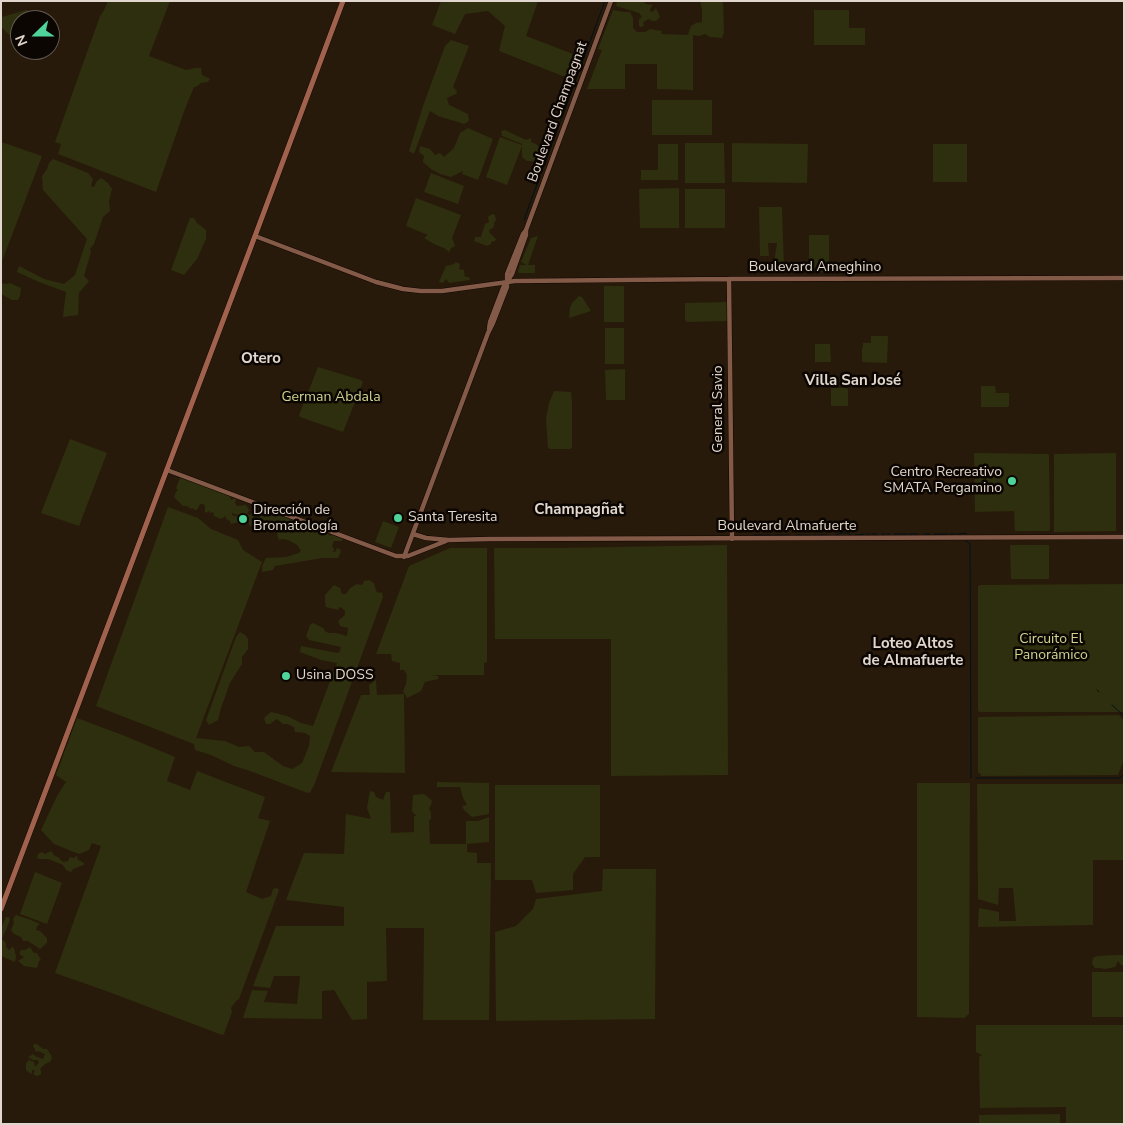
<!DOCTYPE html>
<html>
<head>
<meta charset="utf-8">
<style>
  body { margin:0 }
  #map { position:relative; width:1125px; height:1125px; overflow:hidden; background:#281a0a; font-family:"Nunito Sans",sans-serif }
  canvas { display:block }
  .frame { position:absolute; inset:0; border:2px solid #e2d7ce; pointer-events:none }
  .north { position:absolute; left:10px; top:10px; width:50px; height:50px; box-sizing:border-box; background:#0c0602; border:1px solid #625a54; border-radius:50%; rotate:248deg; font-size:14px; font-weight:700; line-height:20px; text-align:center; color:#e2d7ce }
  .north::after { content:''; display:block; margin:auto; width:18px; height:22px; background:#4fd399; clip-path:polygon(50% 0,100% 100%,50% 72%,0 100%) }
</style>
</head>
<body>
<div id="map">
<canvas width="1125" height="1125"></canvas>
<div class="frame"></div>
<div class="north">N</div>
</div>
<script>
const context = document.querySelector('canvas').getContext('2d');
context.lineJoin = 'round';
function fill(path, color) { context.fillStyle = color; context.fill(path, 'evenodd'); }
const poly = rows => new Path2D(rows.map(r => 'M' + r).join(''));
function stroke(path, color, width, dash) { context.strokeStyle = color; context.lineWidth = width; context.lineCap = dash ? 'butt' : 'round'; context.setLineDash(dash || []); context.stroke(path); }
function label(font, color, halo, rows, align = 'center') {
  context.font = font + ' "Nunito Sans",sans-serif'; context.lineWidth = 5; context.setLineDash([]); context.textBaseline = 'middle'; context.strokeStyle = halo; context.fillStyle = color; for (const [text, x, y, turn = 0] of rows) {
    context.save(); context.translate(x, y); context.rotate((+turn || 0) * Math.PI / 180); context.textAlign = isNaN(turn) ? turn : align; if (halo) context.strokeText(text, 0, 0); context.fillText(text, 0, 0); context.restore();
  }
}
const green = poly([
  [108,1,170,1,149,56,186,70,195,68,201,68,202,75,210,79,208,82,201,83,196,87,194,87,185,109,156,192,58,154,61,144,55,142,100,16,104,10],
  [441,1,538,1,526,36,581,57,573,80,499,51,505,26,488,11,465,14,455,34,432,25],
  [617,1,643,1,646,4,653,5,650,9,650,11,653,12,656,8,660,17,656,21,652,21,649,19,645,21,643,23,644,26,641,27,639,26,639,19,642,17,639,13,616,6],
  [700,1,723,1,724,32,722,38,710,37,705,34,699,36,693,35,693,90,657,89,657,64,625,64,625,89,587,89,602,50,598,49,613,10,624,12,630,12,633,18,633,28,637,32,645,32,650,29,662,31,661,34,688,35,691,26,696,23,702,22,702,9],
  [26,10,31,12,28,20,20,20,20,39,17,42,1,27,2,17],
  [814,10,849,10,849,28,865,28,865,45,814,45],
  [451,40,469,46,453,87,457,91,456,94,447,98,449,105,468,114,469,121,464,124,438,116,430,111,414,154,409,151,423,106,445,46],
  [652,100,712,100,712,135,652,135],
  [468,128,493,139,478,180,462,174,463,171,451,177,440,174,431,169,423,162,424,156,419,152,420,146,430,149,435,155,440,153,444,157,454,148,460,133],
  [505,130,526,140,531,138,531,142,536,144,539,147,541,158,539,162,527,161,522,157,522,146,507,185,486,177,500,137,522,145,522,144,502,136,501,131],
  [1,142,42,156,1,264],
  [685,143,724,143,725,183,685,183],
  [732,143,808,144,807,183,732,182],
  [658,144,678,144,678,180,641,180,641,170,658,170],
  [933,144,967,144,967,182,933,182],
  [53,159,88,173,93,179,91,186,94,187,97,181,101,178,108,183,112,189,109,201,110,211,103,217,94,244,90,249,91,252,84,276,89,281,79,293,78,315,63,317,64,307,66,292,39,282,17,272,19,266,44,279,64,284,75,275,87,239,43,190,42,176,47,169,49,163],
  [431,173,464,186,458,204,424,192],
  [679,188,679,228,640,228,639,189],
  [685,189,725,189,725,228,685,228],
  [416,198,461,215,452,238,455,245,454,247,451,248,449,252,444,248,434,244,424,238,428,235,406,226],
  [759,207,782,207,784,268,778,269,774,263,777,243,768,243,769,256,760,256],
  [492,214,495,215,496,221,494,222,494,226,492,229,490,229,489,232,496,239,495,241,491,242,491,244,487,246,474,241,475,237,481,237,485,224,489,222,488,217],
  [190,218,194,218,197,223,206,230,206,239,197,259,184,275,171,270],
  [809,235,829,235,829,272,809,272],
  [538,236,528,265,535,265,535,273,519,273,518,271,520,265,527,265,521,262,531,238],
  [456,262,460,264,459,269,464,270,465,277,469,277,470,280,449,283,446,279,443,283,439,282,446,266,454,264],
  [1,283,7,284,10,283,21,288,20,296,18,300,12,300,3,295,1,293],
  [604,286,624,286,624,322,604,322],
  [579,296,582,297,591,311,569,318,570,308,572,303],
  [728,302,728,320,727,321,687,322,685,320,685,303],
  [605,328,624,328,624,364,605,364],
  [871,336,888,336,887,363,862,362,862,348,863,347,863,343,871,343],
  [815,344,830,344,831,362,815,362],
  [318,367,361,380,363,382,343,432,300,417,299,415],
  [625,369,625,400,606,400,605,370],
  [981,386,995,386,996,393,1009,393,1009,406,1007,407,981,407],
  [831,388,846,388,848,389,848,406,831,406],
  [554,391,571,392,572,403,572,447,570,449,551,449,548,448,546,419,549,403],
  [70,439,107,453,79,526,41,513],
  [975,453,1048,454,1049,455,1050,530,1048,531,1015,531,1014,511,975,512,974,454],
  [1116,453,1116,531,1054,532,1054,454],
  [181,477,230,496,231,500,235,498,236,499,235,503,237,506,246,505,249,510,247,514,250,515,255,509,256,513,255,516,257,517,260,510,264,508,288,517,290,519,328,533,330,536,333,534,342,537,342,541,334,541,332,546,334,549,333,552,335,552,337,548,341,550,340,554,338,558,322,558,275,566,273,570,262,572,262,566,266,558,286,557,299,553,301,551,297,545,288,540,282,539,279,540,277,535,279,527,272,527,258,522,256,526,251,526,249,525,249,518,242,514,238,515,232,513,232,515,239,517,239,522,231,524,230,521,226,519,226,516,221,519,214,516,213,512,210,513,209,511,205,513,205,506,203,504,200,504,197,510,195,510,192,508,191,509,187,506,183,506,174,497,176,492,178,490,176,488,179,480],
  [168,507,198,518,211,529,238,540,243,550,262,562,196,738,225,741,239,747,249,746,255,752,264,752,283,766,292,769,302,763,309,746,310,736,305,733,295,732,294,727,287,724,283,724,277,719,270,724,266,724,264,718,271,712,287,716,301,723,313,726,337,663,321,660,300,652,301,646,338,653,340,651,341,647,309,640,306,636,310,625,313,623,323,628,326,632,330,633,336,633,347,636,348,628,340,626,338,621,345,615,345,611,342,608,340,607,338,610,326,607,325,602,325,595,334,585,340,588,342,594,346,594,350,588,357,584,362,585,364,581,369,580,374,583,376,591,379,593,382,592,383,597,315,783,310,793,305,792,253,772,234,766,211,755,195,750,194,744,96,706],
  [383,521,399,527,391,548,375,542],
  [727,545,728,775,611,776,611,639,495,639,494,548,560,548],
  [1010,545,1049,545,1049,579,1011,579],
  [450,548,487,548,487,662,484,663,484,675,432,675,438,676,438,679,425,682,421,691,407,698,403,691,406,684,407,675,404,670,400,670,400,663,392,661,391,654,376,654,409,566],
  [1124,584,1124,712,980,712,978,711,978,586,980,585],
  [240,632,245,635,248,639,248,649,242,657,242,664,230,683,221,708,218,720,209,725,206,720,236,637],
  [376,680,377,695,404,694,405,773,331,772,361,695,370,695,369,685],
  [1119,715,1124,721,1124,759,1118,775,981,776,980,773,978,773,978,717],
  [77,718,125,736,175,757,167,781,190,790,197,771,265,797,258,818,270,821,246,892,262,899,271,896,273,889,277,888,279,890,239,999,236,1001,231,1008,232,1012,224,1034,222,1035,109,992,55,973,101,846,92,843,89,850,79,854,54,844,41,830,57,796,66,782,56,775],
  [437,782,489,783,489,814,472,817,464,810,462,806,467,805,463,798,460,787,437,787],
  [917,783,970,783,969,1014,964,1018,917,1017],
  [977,784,1124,784,1124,860,1093,860,1093,925,978,927,979,908,999,912,999,921,1016,921,1013,888,999,888,998,905,978,899],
  [495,785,600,785,600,857,585,857,573,874,573,890,536,893,532,880,495,880],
  [370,791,374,792,376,797,383,800,386,792,390,792,391,833,414,832,414,816,417,816,412,812,413,795,424,794,428,797,432,801,431,805,429,808,431,813,431,819,429,820,430,844,466,844,466,821,478,821,489,817,489,842,467,844,467,852,477,853,477,863,491,863,489,1020,423,1020,424,928,386,928,387,981,367,982,367,1019,352,1020,334,990,322,991,322,1019,243,1018,252,990,268,991,264,1002,297,1004,300,976,274,976,270,988,253,986,276,926,344,926,344,907,286,900,304,853,344,854,346,814,371,819,367,808],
  [51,851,55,856,58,857,63,862,68,861,70,857,74,858,76,856,78,857,77,859,84,863,84,865,73,869,71,872,66,870,63,865,48,859,40,859,37,858,38,854,42,852,45,854],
  [603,869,656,869,655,1019,496,1021,495,932,516,926,533,909,536,899,602,891],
  [35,872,62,883,47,924,20,914],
  [16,915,31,920,40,924,37,926,36,930,40,931,47,938,47,943,40,949,28,941,23,941,21,937,14,934,11,930,14,923,13,919],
  [6,917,9,917,10,920,2,939,6,943,6,947,9,950,12,947,14,948,16,956,15,962,1,956,1,928],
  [30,947,34,953,37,953,41,960,39,961,37,968,24,966,18,961,24,957,19,954,21,950,25,950],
  [1117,955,1124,955,1124,966,1121,965,1118,961,1115,967,1105,969,1100,968,1095,968,1092,964,1093,958,1097,956],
  [1092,972,1124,972,1124,1017,1092,1017],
  [976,1025,1124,1025,1124,1124,1066,1124,1066,1107,980,1108,979,1057,982,1055,976,1052],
  [34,1044,37,1044,43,1049,47,1049,51,1055,52,1058,50,1062,45,1064,40,1069,41,1071,41,1074,38,1076,34,1075,33,1073,35,1072,34,1070,32,1070,32,1073,31,1074,26,1070,26,1063,29,1060,34,1062,35,1067,39,1063,38,1060,33,1060,28,1057,33,1054,35,1056,43,1059,45,1054,38,1051,36,1052,33,1046],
  [1060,1114,1060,1124,979,1124,979,1115]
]);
const stream = poly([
  [575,82,605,1],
  [541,173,574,85],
  [524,220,540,176],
  [866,534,870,534],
  [872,534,877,534],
  [882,534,885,534],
  [887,534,890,534],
  [894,534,907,534],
  [909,534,913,534],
  [914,534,918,534],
  [924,534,930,534],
  [934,534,948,534],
  [950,534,956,534],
  [958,534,966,533,966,534],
  [754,535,771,535],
  [775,535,789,535],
  [796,535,810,535],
  [814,535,816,535],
  [818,535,827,535],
  [835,535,841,533,847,533,851,535],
  [855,535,864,534],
  [966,541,970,544,971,778],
  [1097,690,1099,692],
  [1112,705,1124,716],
  [976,778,1120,778,1124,774]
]);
const secondary = poly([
  [255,236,376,282,403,289,421,291,442,291,515,281,729,279,1124,278],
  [729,279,732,539],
  [489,329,490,322,503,288,512,274,526,235,526,230],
  [167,470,396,556,408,556,446,541],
  [413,534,426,538,449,540,490,539,1124,537],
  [404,557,488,333,493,323,507,287,507,274,523,234,526,230,611,1]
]);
const primary = poly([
  [1,909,255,236,343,1]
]);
const markers = [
  [1012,481,5,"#4fd399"],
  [398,518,5,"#4fd399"],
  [243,519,5,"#4fd399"],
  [286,676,5,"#4fd399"]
];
const streetNames = [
  ["Boulevard Champagnat",558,112,-70],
  ["Boulevard Ameghino",815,268],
  ["General Savio",719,409,-90],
  ["Boulevard Almafuerte",787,527]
];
const parkNames = [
  ["German Abdala",331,398],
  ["Circuito El",1051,640],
  ["Panorámico",1051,656]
];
const poiNames = [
  ["Centro Recreativo",1002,473,"right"],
  ["SMATA Pergamino",1002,489,"right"],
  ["Dirección de",253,511],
  ["Bromatología",253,527],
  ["Santa Teresita",408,518],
  ["Usina DOSS",296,676]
];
const neighbourhoodNames = [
  ["Otero",261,359],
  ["Villa San José",853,381],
  ["Champagñat",579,510],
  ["Loteo Altos",913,644],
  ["de Almafuerte",913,661]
];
fill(green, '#2e2f0e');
stroke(stream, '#001118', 1);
stroke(secondary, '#110500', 5.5);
stroke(primary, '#110500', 6);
stroke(secondary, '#835a47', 4.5);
stroke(primary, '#a1624d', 5);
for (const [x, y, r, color] of markers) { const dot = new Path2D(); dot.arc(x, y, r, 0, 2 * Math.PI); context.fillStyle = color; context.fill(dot); stroke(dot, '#0c0602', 2); }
label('14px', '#e2d7ce', '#0c0602', streetNames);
label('14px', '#cfd48f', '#0c0602', parkNames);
label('14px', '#e2d7ce', '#0c0602', poiNames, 'left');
label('bold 15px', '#e2d7ce', '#0c0602', neighbourhoodNames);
</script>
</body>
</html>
